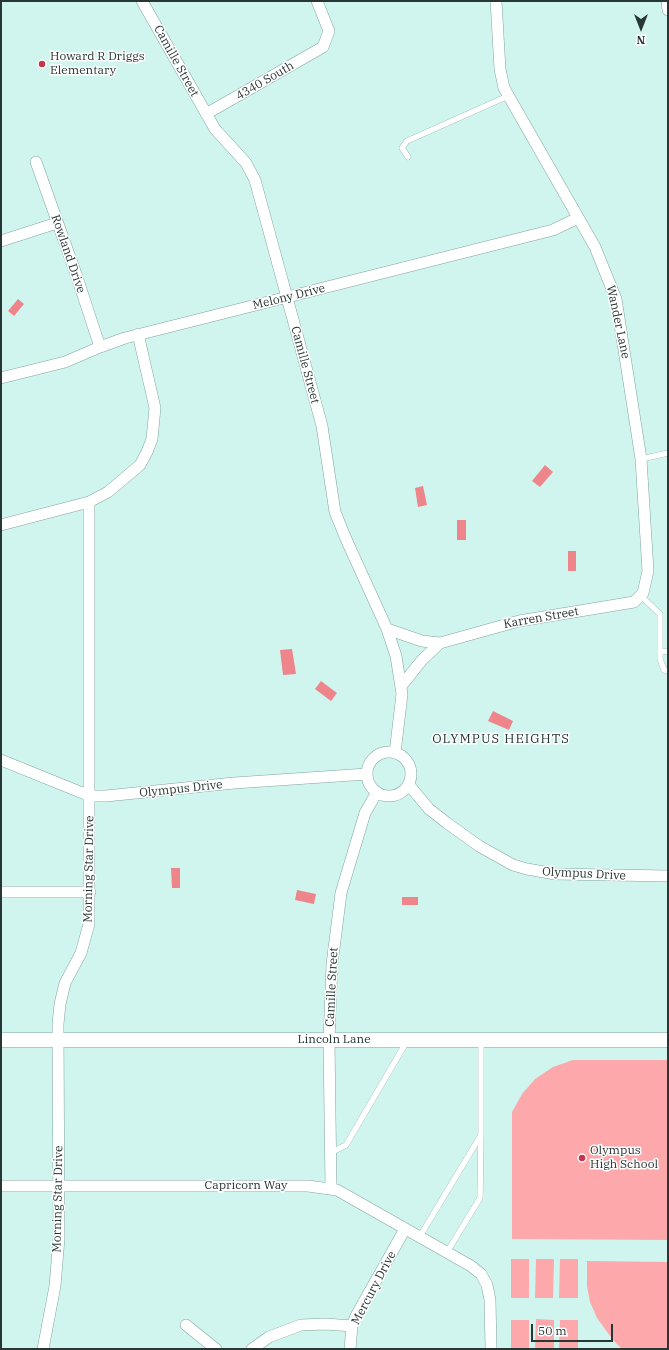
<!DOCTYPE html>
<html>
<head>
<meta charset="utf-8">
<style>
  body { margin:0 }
  #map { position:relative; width:669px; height:1350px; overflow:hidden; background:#d0f5ef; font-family:"IBM Plex Serif",serif }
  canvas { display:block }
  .frame { position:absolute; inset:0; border:2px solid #283634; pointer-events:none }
  .north { position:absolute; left:621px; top:8px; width:40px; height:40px; -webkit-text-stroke:3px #fff; paint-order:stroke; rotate:180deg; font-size:11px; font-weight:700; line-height:16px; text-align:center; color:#283634 }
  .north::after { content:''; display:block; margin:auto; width:14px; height:18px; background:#283634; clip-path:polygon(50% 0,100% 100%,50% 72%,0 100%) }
  .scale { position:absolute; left:531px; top:1324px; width:82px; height:18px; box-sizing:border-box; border:2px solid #283634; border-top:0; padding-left:5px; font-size:12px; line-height:14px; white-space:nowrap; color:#283634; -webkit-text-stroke:3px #fff; paint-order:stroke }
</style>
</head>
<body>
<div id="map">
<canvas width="669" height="1350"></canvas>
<div class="frame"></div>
<div class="north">N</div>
<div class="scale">50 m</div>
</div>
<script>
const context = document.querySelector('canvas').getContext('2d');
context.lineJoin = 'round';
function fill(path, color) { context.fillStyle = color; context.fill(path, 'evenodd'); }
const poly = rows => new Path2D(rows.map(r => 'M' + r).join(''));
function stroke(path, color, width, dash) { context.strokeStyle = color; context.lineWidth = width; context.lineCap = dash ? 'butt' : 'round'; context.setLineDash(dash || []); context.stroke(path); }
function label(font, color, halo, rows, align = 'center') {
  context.font = font + ' "IBM Plex Serif",serif'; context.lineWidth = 3; context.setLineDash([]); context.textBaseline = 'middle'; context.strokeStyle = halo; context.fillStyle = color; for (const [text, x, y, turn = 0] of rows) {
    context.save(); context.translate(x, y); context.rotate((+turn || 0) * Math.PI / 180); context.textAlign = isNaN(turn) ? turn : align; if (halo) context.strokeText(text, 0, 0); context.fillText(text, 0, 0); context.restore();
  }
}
const green = poly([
  [573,1060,668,1060,668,1240,512,1239,512,1112,522,1094,535,1079,553,1067],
  [511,1259,529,1259,529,1298,511,1298],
  [536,1259,554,1259,553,1298,535,1298],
  [560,1259,578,1259,578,1298,559,1298],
  [587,1261,668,1262,668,1349,622,1349,613,1340,597,1318,590,1302,587,1286],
  [536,1319,554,1320,554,1349,535,1349],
  [511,1320,529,1320,529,1349,511,1349],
  [560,1320,578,1320,578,1349,559,1349]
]);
const water = poly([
  [18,299,24,304,14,316,8,311],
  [545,465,553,472,540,487,532,481],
  [423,486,427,505,418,507,415,488],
  [457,520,466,520,466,540,457,540],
  [568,551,576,551,576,571,568,571],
  [292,649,296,674,283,675,280,650],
  [321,681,337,693,331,701,315,689],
  [493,711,513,721,509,730,488,721],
  [171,868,180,868,180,888,172,888],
  [297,890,316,894,314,904,295,900],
  [402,897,418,897,418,905,402,905]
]);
const service = poly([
  [408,157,402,148,407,141,508,96],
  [641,459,668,453],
  [641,596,660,614,660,659,664,670,668,671],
  [660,652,668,651],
  [330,1153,346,1145,407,1041],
  [420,1236,481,1135,481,1040],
  [447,1252,480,1198,481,1135]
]);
const minor = poly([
  [142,1,215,129,246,163,255,180,322,426,335,512,346,539,387,629,396,656,402,694,395,753],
  [667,1,668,10],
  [206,114,323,47,329,31,317,1],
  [36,162,76,274,100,347],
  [1,241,57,223],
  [1,378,65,362,100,347,125,338,553,230,578,218],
  [1,525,89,502,108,492,140,465,147,452,152,439,155,408,138,334],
  [387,629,422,641,440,643],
  [402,685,422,660,440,643,519,621,634,602,643,593,648,571,641,459,616,299,595,247,504,88,500,69,496,1],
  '367 774a22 22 0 1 1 44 0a22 22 0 1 1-44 0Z',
  [1,760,90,796,106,796,234,783,367,774],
  [409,785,429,809,447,823,479,846,513,865,527,869,555,874,668,876],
  [1,892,90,892],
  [1,1186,308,1186,337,1190,471,1266,481,1274,487,1285,490,1300,491,1349],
  [331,1188,329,1040,332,964,341,893,365,813,377,792],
  [186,1325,216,1349],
  [43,1349,55,1286,59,1238,58,1024,60,1004,65,983,81,953,89,924,89,502],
  [252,1349,269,1337,301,1325,326,1324,352,1326],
  [350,1349,352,1326,356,1316,405,1229]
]);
const tertiary = poly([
  [1,1040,668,1040]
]);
const markers = [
  [42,64,4,"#c6354a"],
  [582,1158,4,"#c6354a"]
];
const poiNames = [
  ["Howard R Driggs",50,57],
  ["Elementary",50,71],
  ["Olympus",590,1151],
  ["High School",590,1165]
];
const streetNames = [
  ["Camille Street",176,61,61],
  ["4340 South",265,81,-30],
  ["Rowland Drive",68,254,71],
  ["Melony Drive",289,297,-14],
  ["Wander Lane",618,322,78],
  ["Camille Street",305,365,75],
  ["Karren Street",541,618,-10],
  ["Olympus Drive",181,789,-6],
  ["Morning Star Drive",89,869,-89],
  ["Olympus Drive",584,874,3],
  ["Camille Street",332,987,-87],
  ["Lincoln Lane",334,1040],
  ["Capricorn Way",246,1186],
  ["Morning Star Drive",58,1199,-89],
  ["Mercury Drive",374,1288,-62]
];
const neighbourhoodNames = [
  ["OLYMPUS HEIGHTS",501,739]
];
fill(green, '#fda9ac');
fill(water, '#ed858b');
stroke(service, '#81a49e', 6);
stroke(minor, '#81a49e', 12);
stroke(tertiary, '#81a49e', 15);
stroke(service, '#fff', 5.5);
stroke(minor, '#fff', 11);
stroke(tertiary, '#fff', 14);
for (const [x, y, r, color] of markers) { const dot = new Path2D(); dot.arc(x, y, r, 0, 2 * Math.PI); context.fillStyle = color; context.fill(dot); stroke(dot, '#fff', 1.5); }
label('12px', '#283634', '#fff', poiNames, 'left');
label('12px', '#283634', '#fff', streetNames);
context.letterSpacing = '1px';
label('13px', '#283634', '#fff', neighbourhoodNames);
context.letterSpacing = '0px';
</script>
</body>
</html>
